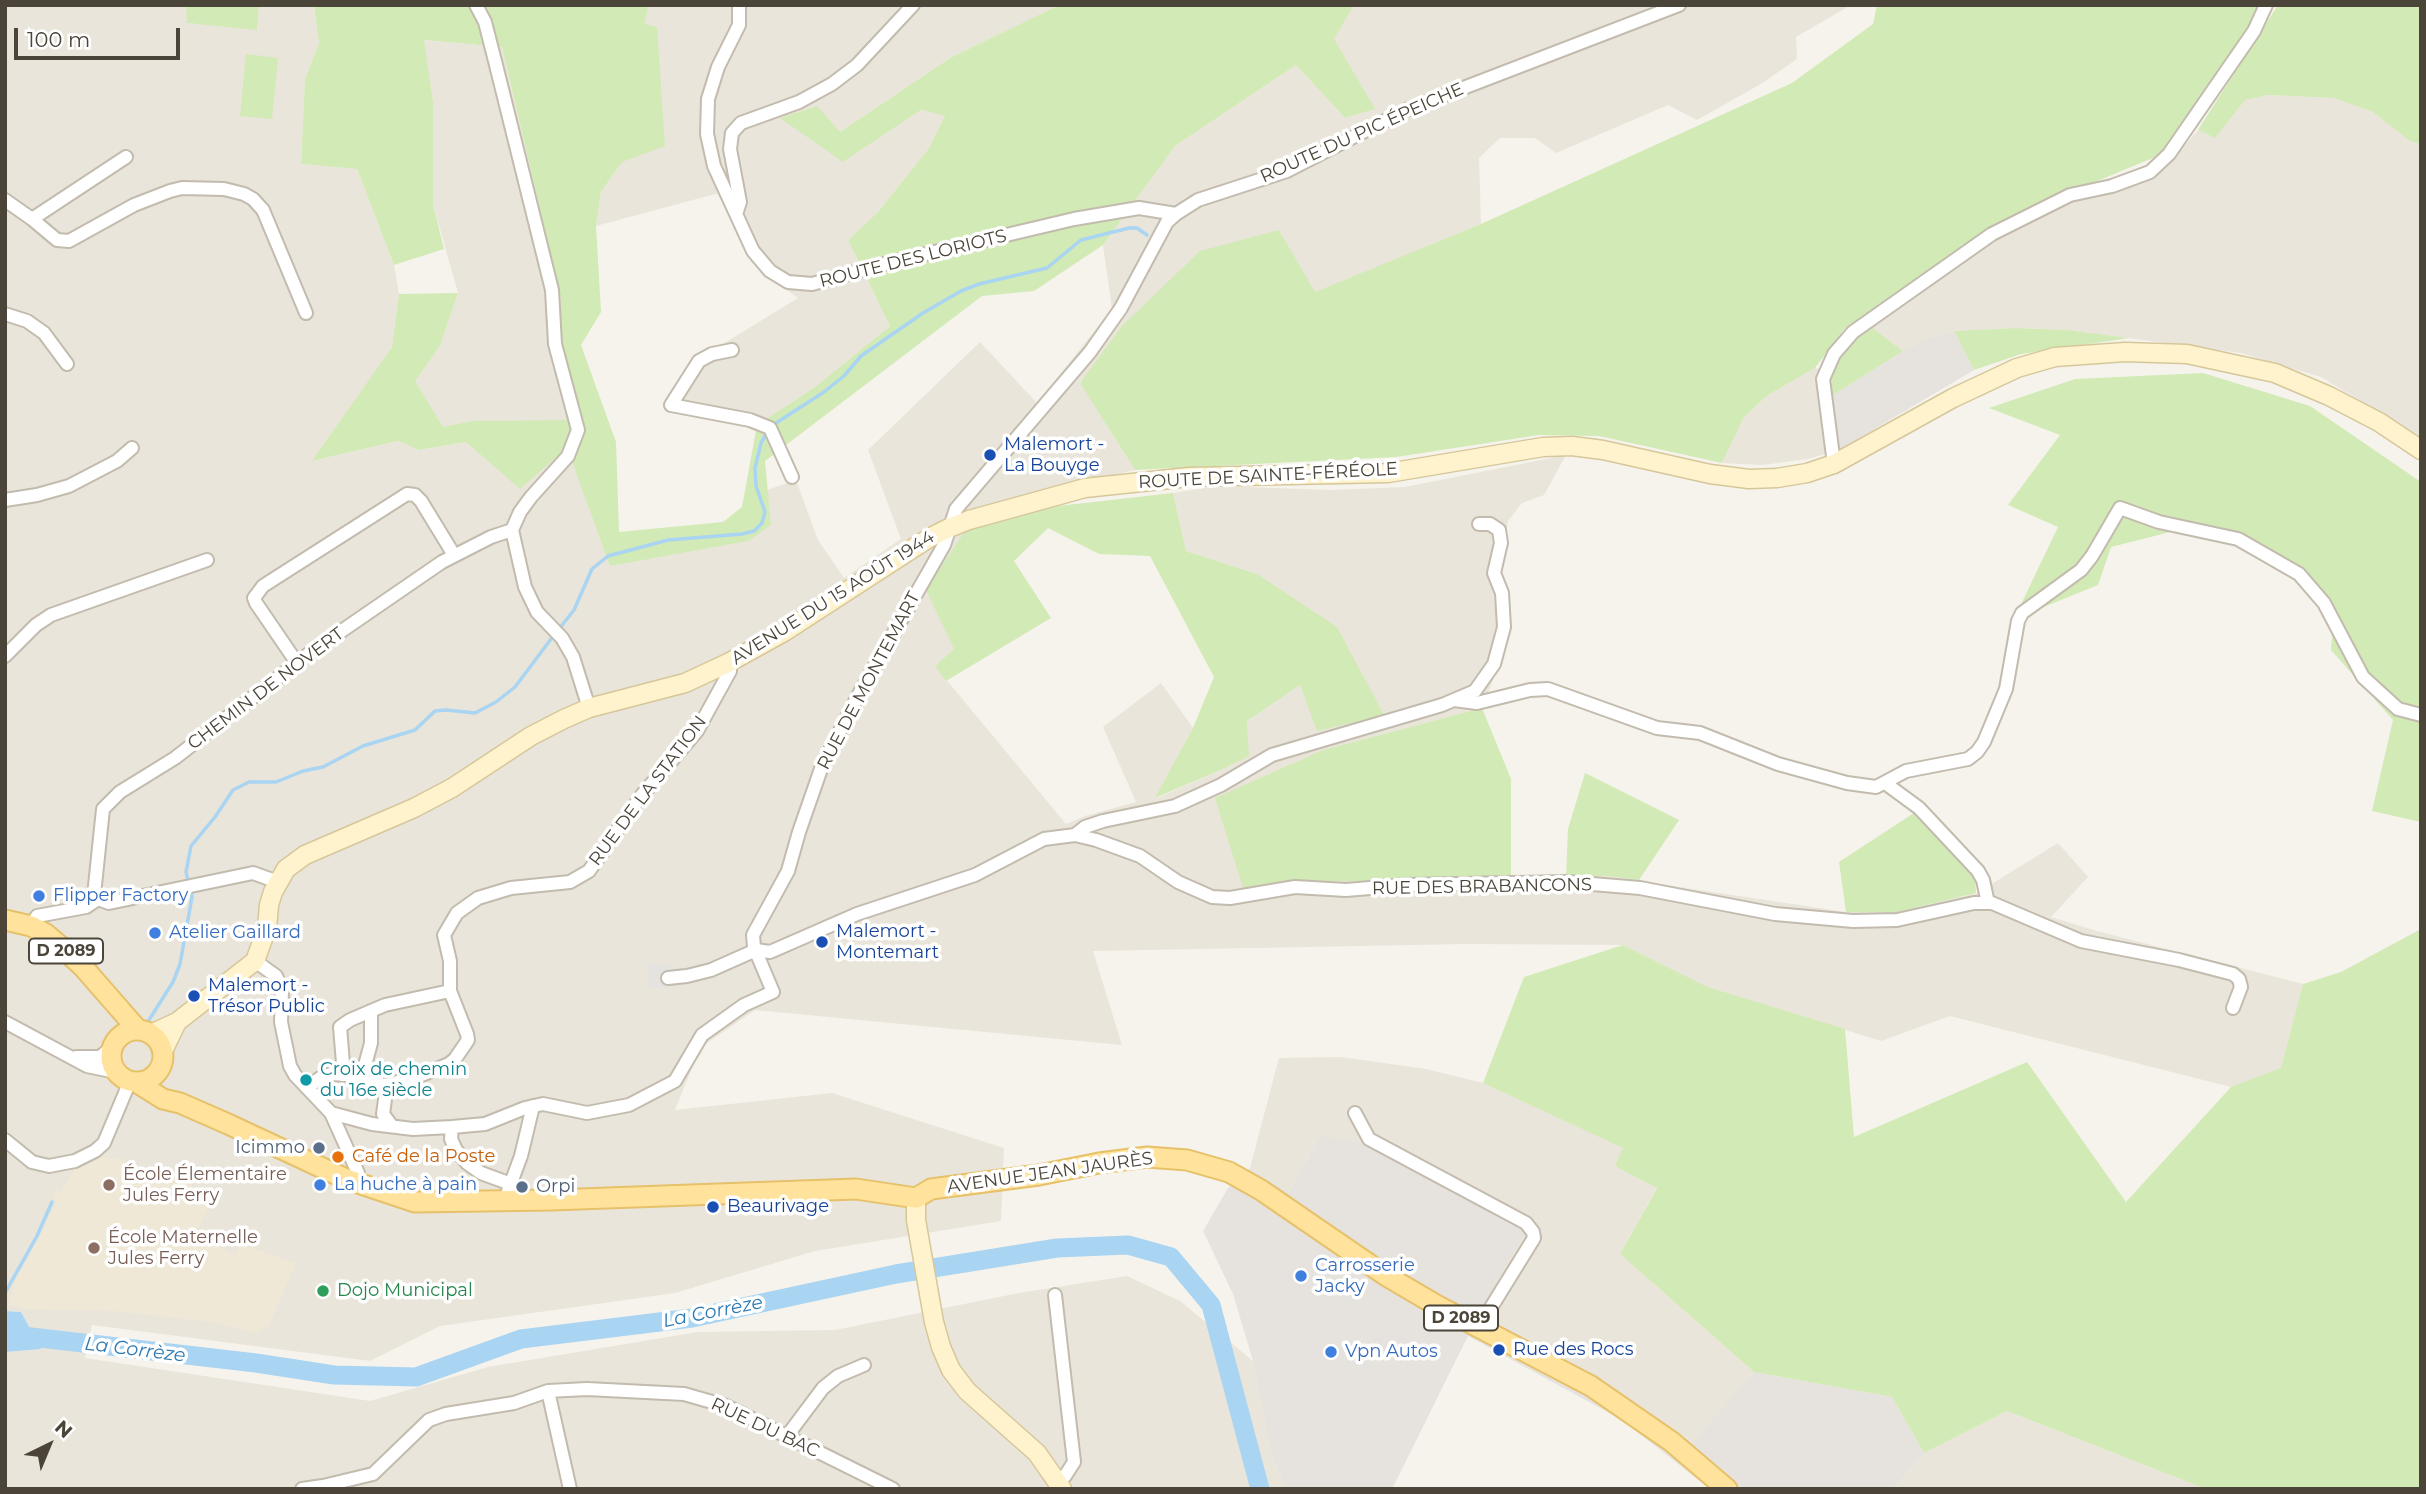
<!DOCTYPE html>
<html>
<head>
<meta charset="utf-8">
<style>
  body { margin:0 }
  #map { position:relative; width:2426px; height:1494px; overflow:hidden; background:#f6f3ec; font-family:Montserrat,sans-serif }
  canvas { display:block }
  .frame { position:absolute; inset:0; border:7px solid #4b4439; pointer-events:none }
  .north { position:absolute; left:14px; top:1410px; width:70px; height:70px; -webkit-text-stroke:5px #fff; paint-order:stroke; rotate:43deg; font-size:19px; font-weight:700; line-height:28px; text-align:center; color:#4b4439 }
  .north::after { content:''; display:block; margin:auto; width:24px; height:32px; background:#4b4439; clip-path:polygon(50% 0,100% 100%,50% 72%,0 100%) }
  .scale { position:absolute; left:14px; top:28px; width:166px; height:32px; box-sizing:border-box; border:4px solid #4b4439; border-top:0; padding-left:9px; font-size:21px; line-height:24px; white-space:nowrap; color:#4b4439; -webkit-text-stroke:5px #fff; paint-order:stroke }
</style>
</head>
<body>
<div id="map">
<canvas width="2426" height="1494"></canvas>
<div class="frame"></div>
<div class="north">N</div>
<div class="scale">100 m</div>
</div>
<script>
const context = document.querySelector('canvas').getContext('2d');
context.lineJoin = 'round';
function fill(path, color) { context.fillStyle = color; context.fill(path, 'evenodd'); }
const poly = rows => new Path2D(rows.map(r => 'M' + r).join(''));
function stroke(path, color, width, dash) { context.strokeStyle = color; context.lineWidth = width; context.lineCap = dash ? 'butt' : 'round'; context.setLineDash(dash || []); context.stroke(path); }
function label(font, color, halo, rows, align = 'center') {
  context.font = font + ' Montserrat,sans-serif'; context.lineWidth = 7; context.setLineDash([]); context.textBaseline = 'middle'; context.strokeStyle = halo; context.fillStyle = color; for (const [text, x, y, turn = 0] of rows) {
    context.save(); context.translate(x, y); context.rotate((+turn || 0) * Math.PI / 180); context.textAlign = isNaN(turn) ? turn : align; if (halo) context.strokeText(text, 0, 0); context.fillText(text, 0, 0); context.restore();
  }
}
const residential = poly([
  [5,5,186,5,188,23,257,29,259,5,314,5,319,43,305,79,301,164,357,169,394,265,399,294,392,347,313,461,398,441,419,450,466,442,520,488,567,448,611,566,770,525,767,490,796,480,818,540,844,578,901,539,868,450,980,342,1037,403,1112,309,1103,245,1175,146,1296,65,1345,118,1374,109,1333,39,1354,5,1851,5,1796,37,1797,59,1761,84,1697,120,1668,105,1556,153,1535,138,1500,138,1479,158,1481,224,1314,293,1279,230,1080,382,1135,470,1039,492,977,510,955,649,935,666,1066,824,1085,816,1136,802,1103,727,1161,683,1193,728,1157,798,1223,769,1248,756,1247,721,1301,684,1383,715,1257,574,1186,551,1173,493,1217,486,1330,490,1405,487,1566,455,1544,495,1522,503,1508,521,1501,571,1507,645,1482,708,1323,750,1297,882,1606,876,1846,912,1897,912,1977,893,2058,843,2088,877,2051,917,2097,931,2303,984,2281,1069,2231,1087,1950,1016,1881,1041,1708,987,1623,945,1466,944,1093,951,1122,1045,755,1010,700,1048,675,1110,832,1093,1004,1148,1001,1221,815,1251,675,1293,440,1326,370,1361,92,1325,85,1358,370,1401,488,1367,698,1332,835,1330,1019,1293,1127,1276,1180,1301,1253,1361,1271,1454,1286,1489,5,1489,5,1352,40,1349,21,1312,5,1311],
  [648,5,1059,5,950,58,840,132,843,162,921,110,945,116,929,148,878,212,848,240,890,326,815,387,757,425,667,401,695,361,798,298,766,275,746,251,719,193,596,226,601,192,622,162],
  [423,40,502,47,561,299,561,343,582,421,471,421,443,427,414,381,440,346,458,293,433,204,433,101],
  [2268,95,2334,98,2373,112,2410,140,2421,144,2421,437,2321,377,2241,353,2067,330,2018,328,1954,331,1928,338,1903,351,1869,325,2003,233,2072,199,2146,179,2171,162,2198,130,2215,138,2244,100],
  [1815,368,1832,372,1830,397,1839,450,1808,459,1762,465,1722,463,1744,417,1768,395],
  [1341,1057,1426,1069,1483,1083,1624,1148,1615,1166,1657,1187,1620,1254,1754,1372,1694,1443,1601,1381,1481,1312,1524,1233,1320,1136,1289,1192,1250,1168,1279,1058],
  [2007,1411,2206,1489,1894,1489,1924,1453]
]);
const industrial = poly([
  [1954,331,1974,370,1839,450,1830,397,1903,351,1928,338],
  [1320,1136,1361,1143,1525,1232,1481,1312,1601,1381,1693,1443,1754,1372,1892,1397,1924,1453,1894,1489,1710,1489,1622,1420,1468,1336,1392,1489,1286,1489,1271,1454,1253,1361,1233,1294,1203,1231,1228,1188,1250,1168,1289,1192]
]);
const education = poly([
  [100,1158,116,1158,214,1194,196,1235,235,1255,240,1244,296,1263,268,1327,256,1333,212,1322,115,1311,26,1309,8,1305,16,1277,26,1263,55,1205,57,1200,52,1199,56,1190,61,1192,74,1170]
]);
const green = poly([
  [186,5,259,5,257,30,187,23],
  [314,5,648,5,645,24,657,27,665,146,622,162,601,192,596,226,601,312,581,345,616,442,619,532,723,522,742,507,757,425,815,387,890,326,848,240,878,212,929,148,945,116,921,110,843,162,780,118,817,106,840,132,950,58,1059,5,1354,5,1334,39,1375,109,1345,118,1296,65,1175,146,1103,245,1034,291,982,296,765,461,771,525,748,541,610,566,567,448,520,489,466,442,419,450,398,441,312,461,392,347,399,294,458,293,440,346,415,381,443,427,471,421,582,420,561,343,561,299,502,47,424,40,433,101,433,204,444,249,394,265,357,169,301,164,305,79,319,43],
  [1877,5,2275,5,2160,155,2049,201,1967,245,1844,329,1815,368,1768,395,1744,417,1722,463,1599,436,1539,435,1396,457,1135,470,1080,383,1122,326,1200,251,1279,230,1315,292,1481,224,1792,83,1873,24],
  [2278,5,2421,5,2421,144,2410,141,2373,112,2334,98,2268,95,2245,100,2215,138,2198,130],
  [246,54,278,58,272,119,240,116],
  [1869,325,1903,351,1830,397,1832,372,1852,339],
  [2016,328,2067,330,2129,338,2021,354,1974,370,1954,331],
  [2203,373,2310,406,2421,482,2421,822,2372,811,2393,720,2331,650,2333,622,2289,570,2194,526,2111,547,2098,585,2014,619,2058,527,2008,505,2060,435,1989,408,2075,379],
  [1173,493,1186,551,1257,574,1337,627,1384,715,1317,731,1300,685,1247,721,1249,756,1223,769,1155,798,1193,728,1214,677,1150,556,1099,554,1048,528,1014,561,1051,618,946,681,935,666,954,649,926,590,967,528,1058,506],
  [1482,708,1511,779,1511,879,1297,882,1243,888,1215,798,1323,750],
  [1585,773,1679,820,1639,880,1606,876,1566,877,1568,829],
  [1914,813,1975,877,1976,893,1897,912,1846,912,1839,862],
  [2421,929,2421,1489,2206,1489,2007,1411,1924,1453,1892,1397,1754,1372,1620,1254,1657,1188,1615,1166,1623,1148,1483,1083,1524,977,1623,945,1708,987,1845,1029,1854,1137,2027,1062,2126,1202,2231,1087,2281,1068,2303,984,2341,972]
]);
const parking = poly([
  [669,963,671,969,693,967,696,978,672,988,650,988,646,965]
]);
const water = poly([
  [5,1311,21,1312,41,1349,5,1352]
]);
const stream = poly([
  [773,425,824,392,844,376,861,356,923,313,961,291,979,284,1047,268,1081,240,1129,228,1137,228,1147,235],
  [559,629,574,610,592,569,608,556,668,540,742,534,754,531,762,523,765,512,756,486,755,468,761,443,768,431],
  [149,1020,173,982,180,964,192,897,186,872,191,846,215,817,233,790,249,782,276,782,303,771,323,767,363,746,415,730,435,711,446,710,475,713,496,702,515,687,554,635],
  [5,1293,37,1236,52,1202]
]);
const river = poly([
  [5,1334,256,1363,334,1375,416,1377,521,1339,692,1318,896,1274,1057,1248,1128,1245,1171,1257,1211,1305,1260,1489]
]);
const street = poly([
  [476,5,485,22,496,65,552,290,555,344,578,430,568,456,531,497,520,512,512,530,525,587,537,612,562,638,573,657,589,708],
  [739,5,739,25,718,67,708,99,707,134,714,166,753,251,770,271,788,282,812,284,888,263,1074,219,1139,208,1176,214],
  [5,200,32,219,126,157],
  [736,214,740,202,730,149,732,133,741,123,799,102,832,84,857,65,913,5],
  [32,219,57,240,69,241,134,205,170,191,182,188,224,189,244,194,253,199,263,210,306,313],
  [5,314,27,321,44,333,67,364],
  [732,350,712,354,699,361,671,405,750,420,770,428,792,477],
  [1834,464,1823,379,1834,354,1853,332,1992,234,2070,195,2112,186,2150,172,2169,154,2254,31,2266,5],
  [5,500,37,495,69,486,117,461,132,448],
  [5,656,36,625,51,615,207,560],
  [297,663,256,603,254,598,263,586,407,494,415,495,421,501,454,555],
  [1454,700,1477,703,1530,690,1548,689,1657,728,1700,733,1778,764,1847,783,1876,787,1906,771,1968,759,1977,752,1984,742,2006,689,2018,621,2022,613,2081,570,2092,556,2120,508,2159,522,2238,539,2299,574,2324,603,2363,677,2398,709,2421,715],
  [1885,783,1919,808,1978,871,1983,880,1988,903],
  [1075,835,1085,827,1103,821,1175,806,1221,785,1272,755,1442,705,1475,691,1494,664,1504,627,1502,593,1494,573,1501,543,1499,530,1490,524,1479,524],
  [98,899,94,895,103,809,120,792,175,758,311,652,442,562,491,537,512,530],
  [98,899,109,903,253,873,278,882],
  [31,926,37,916,86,907,98,899],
  [255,961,276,976,282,990,281,1022,290,1066,295,1075,331,1113,358,1173,354,1182],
  [668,978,687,976,711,970,756,950,770,952,857,914,975,875,1044,839,1075,835,1096,840,1140,856,1178,882,1212,897,1230,898,1295,887,1346,890,1406,885,1568,882,1640,888,1775,914,1853,921,1897,920,1974,903,1992,903,2081,941,2179,960,2233,974,2239,979,2241,987,2233,1008],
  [5,1022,87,1066,116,1072],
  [76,1057,100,1057,112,1047],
  [342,1075,343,1063,340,1027,350,1020,385,1005,450,991],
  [361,1080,371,1043,371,1011],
  [387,1085,383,1114,392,1126],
  [307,1088,320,1078,331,1074,347,1075,371,1083,387,1085,419,1076,449,1064,455,1059,468,1040,467,1034,450,991,450,961,444,935,457,913,478,898,511,888,570,882,589,871,642,795,697,731,730,671,728,663],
  [331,1113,372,1124,413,1129,452,1127,485,1124,525,1108,543,1104,587,1113,629,1105,675,1081,702,1035,744,1005,773,992,754,947,753,935,788,871,799,832,822,766,859,694,944,545,956,509,1090,352,1121,308,1167,222,1176,214,1198,200,1287,171,1406,110,1679,5],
  [1355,1113,1369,1139,1526,1223,1533,1232,1534,1238,1479,1327],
  [452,1127,451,1139,456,1150,467,1163,481,1173,511,1184],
  [5,1140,32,1162,49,1166,75,1161,95,1151,104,1143,130,1081],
  [508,1200,508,1191,521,1156,533,1106],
  [1055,1295,1074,1462,1065,1476,1059,1481],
  [548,1391,570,1489],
  [787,1436,823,1388,838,1376,864,1365],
  [302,1489,323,1486,373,1474,429,1420,446,1414,514,1403,548,1391,587,1389,684,1394,726,1406,893,1489]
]);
const secondary = poly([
  [151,1034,177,1022,255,961,267,928,269,905,273,892,286,869,305,855,414,808,452,788,531,736,564,719,589,708,685,683,728,663,784,632,929,538,949,528,969,520,1085,488,1189,477,1388,473,1543,447,1572,446,1603,450,1710,474,1749,479,1777,478,1807,473,1834,464,1953,398,2017,368,2055,357,2125,352,2187,354,2275,373,2329,396,2379,422,2421,450],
  [163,1051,177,1022],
  [916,1198,916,1220,934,1322,941,1347,951,1370,967,1391,1037,1453,1062,1489]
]);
const primary = poly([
  [5,920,31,926,46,934,59,945,83,967,138,1030],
  '111 1056a26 26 0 1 1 52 0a26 26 0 1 1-52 0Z',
  [136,1082,163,1099,180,1103,228,1124,346,1179,415,1202,552,1200,856,1189,916,1198,931,1189,1039,1175,1099,1163,1147,1157,1187,1160,1229,1172,1261,1190,1385,1275,1436,1305,1591,1386,1672,1442,1727,1489]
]);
const markers = [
  [990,455,7,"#1a4fb4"],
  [39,896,7,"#3f7fe0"],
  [155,933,7,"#3f7fe0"],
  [822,942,7,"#1a4fb4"],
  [194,996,7,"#1a4fb4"],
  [306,1080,7,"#0f9aa8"],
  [319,1148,7,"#5c6f8a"],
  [338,1157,7,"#e8710a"],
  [109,1185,7,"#8d6e63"],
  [320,1185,7,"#3f7fe0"],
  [522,1187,7,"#5c6f8a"],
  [713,1207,7,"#1a4fb4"],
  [94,1248,7,"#8d6e63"],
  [1301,1276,7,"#3f7fe0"],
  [323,1291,7,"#2e9e5b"],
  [1499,1350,7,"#1a4fb4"],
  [1331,1352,7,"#3f7fe0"]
];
const shields = [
  [66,951,74],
  [1461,1318,74]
];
const shieldNames = [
  ["D 2089",66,951],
  ["D 2089",1461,1318]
];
const streetNames = [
  ["ROUTE DU PIC ÉPEICHE",1362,133,-24],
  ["ROUTE DES LORIOTS",913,259,-14],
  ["ROUTE DE SAINTE-FÉRÉOLE",1268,476,-3],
  ["AVENUE DU 15 AOÛT 1944",833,598,-32],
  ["RUE DE MONTEMART",869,681,-62],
  ["CHEMIN DE NOVERT",266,689,-37],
  ["RUE DE LA STATION",648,791,-53],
  ["RUE DES BRABANCONS",1482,887,-1],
  ["AVENUE JEAN JAURÈS",1050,1173,-8],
  ["RUE DU BAC",765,1428,25]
];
const transitNames = [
  ["Malemort -",1004,445],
  ["La Bouyge",1004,466],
  ["Malemort -",836,932],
  ["Montemart",836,953],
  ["Malemort -",208,986],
  ["Trésor Public",208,1007],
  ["Beaurivage",727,1207],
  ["Rue des Rocs",1513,1350]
];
const shopNames = [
  ["Flipper Factory",53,896],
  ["Atelier Gaillard",169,933],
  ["La huche à pain",334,1185],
  ["Carrosserie",1315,1266],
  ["Jacky",1315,1287],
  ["Vpn Autos",1345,1352]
];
const cultureNames = [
  ["Croix de chemin",320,1070],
  ["du 16e siècle",320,1091]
];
const serviceNames = [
  ["Icimmo",305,1148],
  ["Orpi",536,1187,"left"]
];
const foodNames = [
  ["Café de la Poste",352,1157]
];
const educationNames = [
  ["École Élementaire",123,1175],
  ["Jules Ferry",123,1196],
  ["École Maternelle",108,1238],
  ["Jules Ferry",108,1259]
];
const leisureNames = [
  ["Dojo Municipal",337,1291]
];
const waterNames = [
  ["La Corrèze",713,1312,-11],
  ["La Corrèze",135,1350,7]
];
fill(residential, '#eae5da');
fill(industrial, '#e6e2dd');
fill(education, '#efe8d6');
fill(green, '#d2eab5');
fill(parking, '#e5e3e0');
fill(water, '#a9d4f2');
stroke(stream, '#a9d4f2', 3.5);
stroke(river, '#a9d4f2', 19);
stroke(street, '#c2bbae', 16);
stroke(secondary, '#d6c79b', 21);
stroke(primary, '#e6c16a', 23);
stroke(street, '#fff', 12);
stroke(secondary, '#fff3cd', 18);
stroke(primary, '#ffe39c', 19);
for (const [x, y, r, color] of markers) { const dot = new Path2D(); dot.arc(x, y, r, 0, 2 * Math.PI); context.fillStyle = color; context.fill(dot); stroke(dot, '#fff', 2.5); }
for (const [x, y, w] of shields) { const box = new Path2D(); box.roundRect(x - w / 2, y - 12.5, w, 25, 5); context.fillStyle = '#fff'; context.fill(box); stroke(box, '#4b4439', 2); }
label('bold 16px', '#4b4439', null, shieldNames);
label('18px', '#4b4439', '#fff', streetNames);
label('18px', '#164399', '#fff', transitNames, 'left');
label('18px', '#366cbe', '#fff', shopNames, 'left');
label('18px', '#0d838f', '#fff', cultureNames, 'left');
label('18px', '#4e5e75', '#fff', serviceNames, 'right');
label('18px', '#c56008', '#fff', foodNames, 'left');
label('18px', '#785e54', '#fff', educationNames, 'left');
label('18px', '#27864d', '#fff', leisureNames, 'left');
label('italic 19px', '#2e7ab2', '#fff', waterNames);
</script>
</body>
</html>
